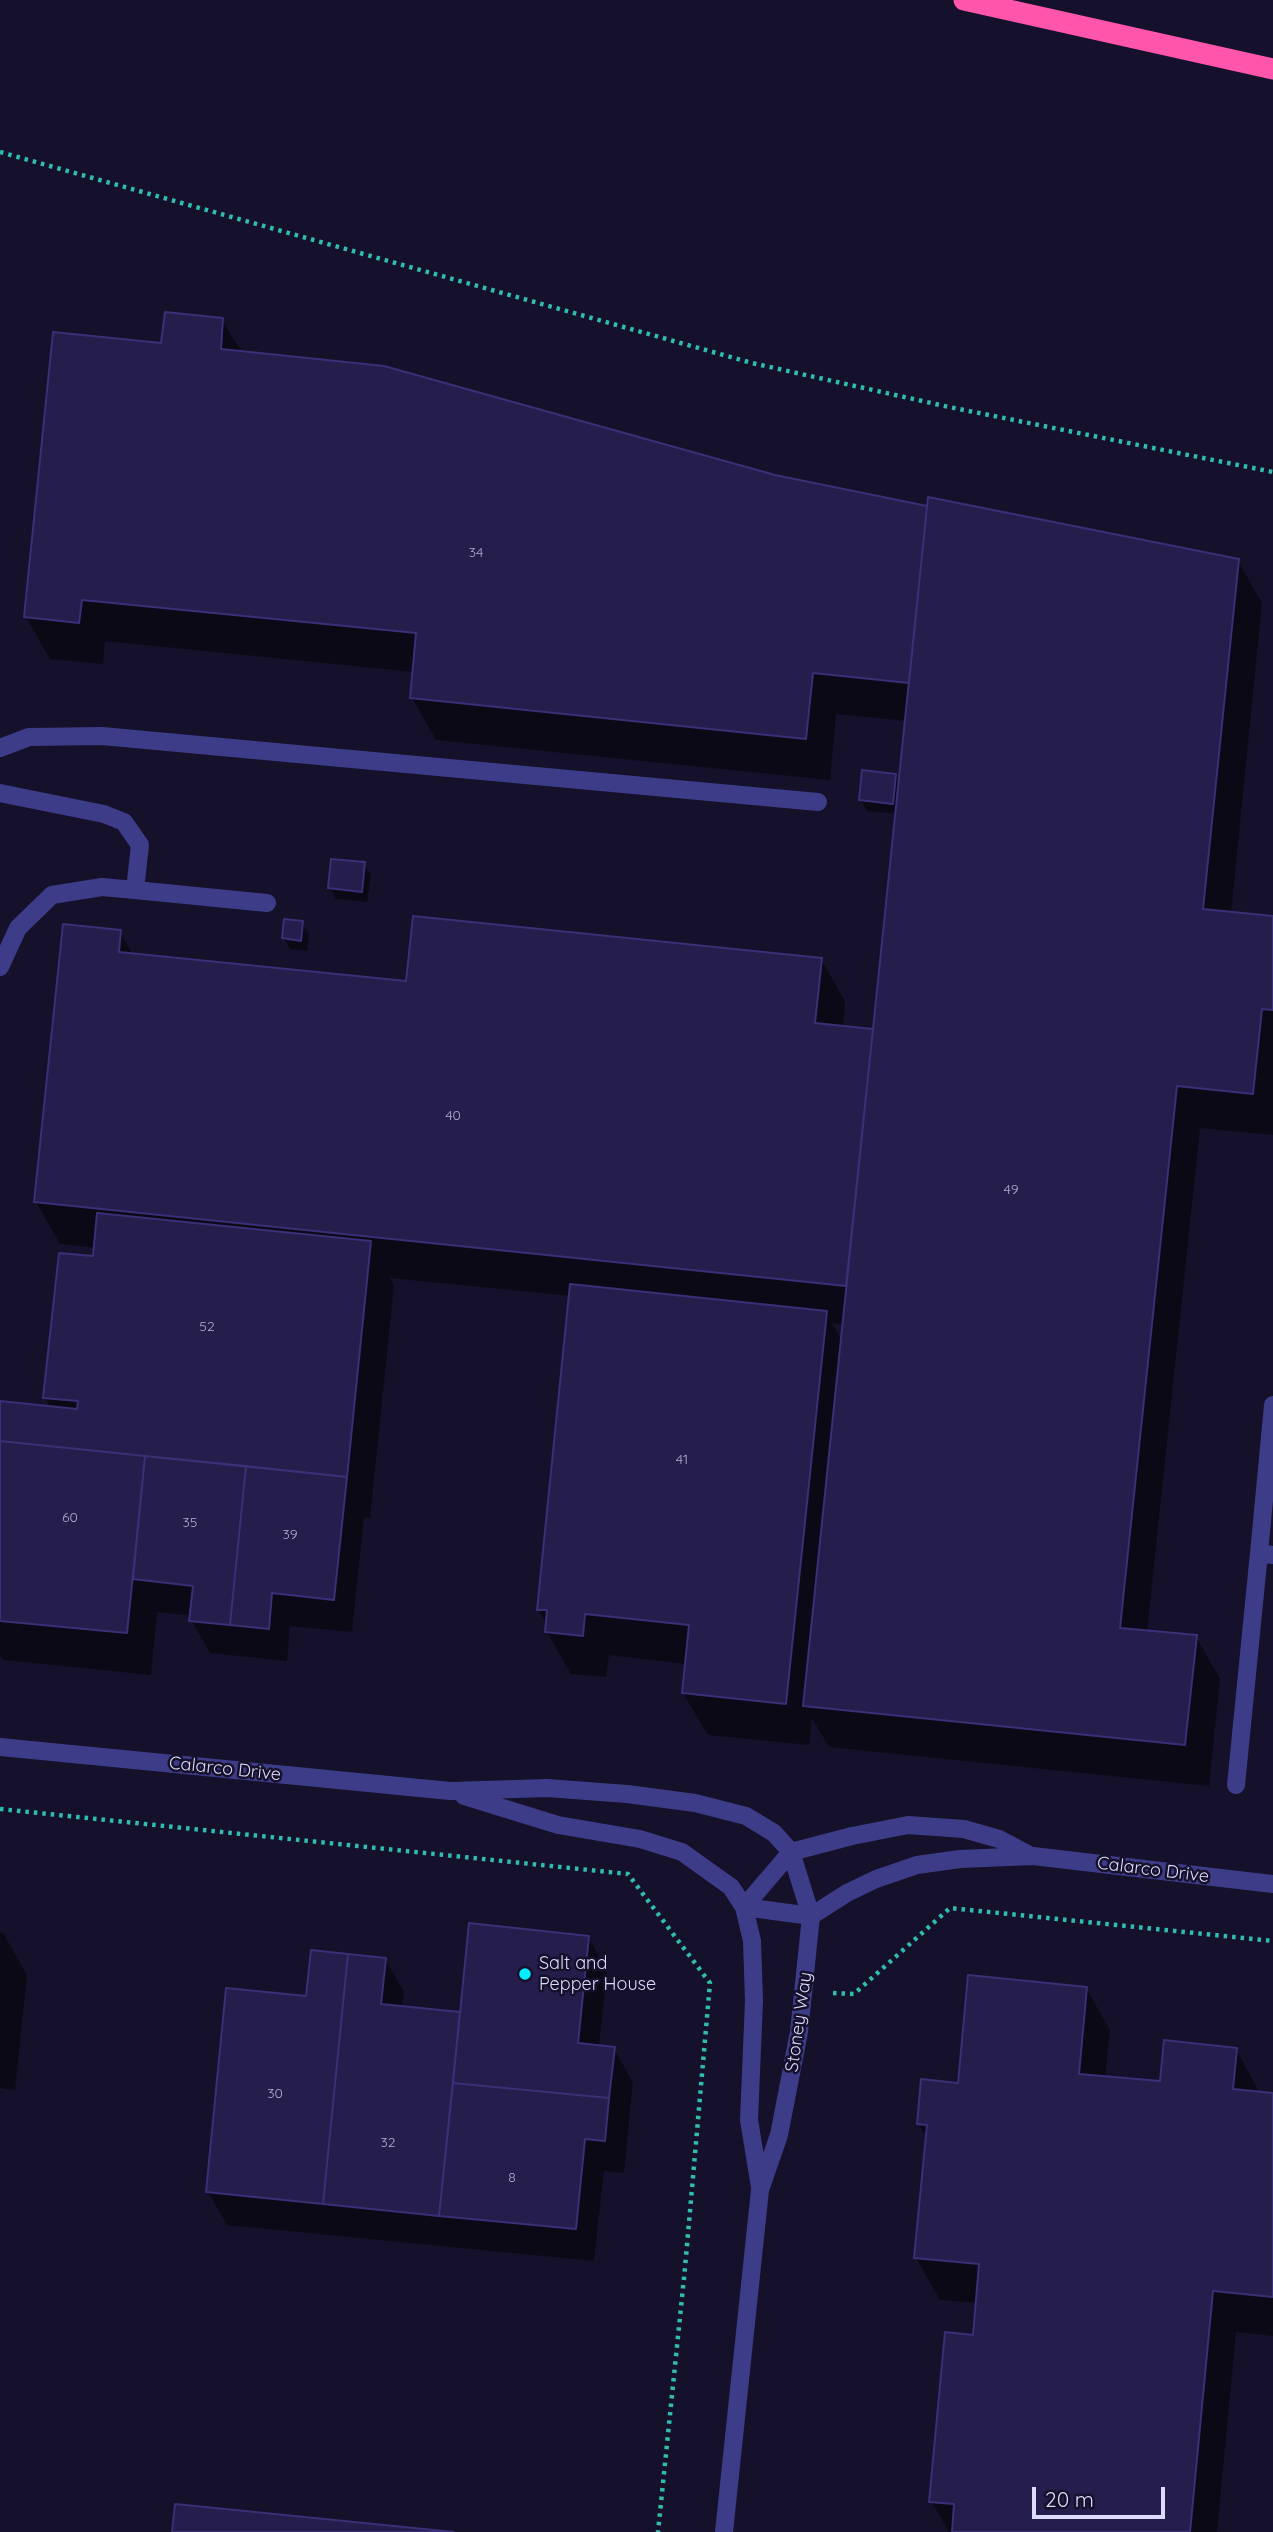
<!DOCTYPE html>
<html>
<head>
<meta charset="utf-8">
<style>
  body { margin:0 }
  #map { position:relative; width:1273px; height:2532px; overflow:hidden; background:#15112a; font-family:Quicksand,sans-serif }
  canvas { display:block }
  .scale { position:absolute; left:1032px; top:2487px; width:133px; height:32px; box-sizing:border-box; border:4px solid #dddaff; border-top:0; padding-left:9px; font-size:21px; line-height:24px; white-space:nowrap; color:#dddaff; -webkit-text-stroke:5px #15112a; paint-order:stroke }
</style>
</head>
<body>
<div id="map">
<canvas width="1273" height="2532"></canvas>
<div class="scale">20 m</div>
</div>
<script>
const context = document.querySelector('canvas').getContext('2d');
context.lineJoin = 'round';
function fill(path, color) { context.fillStyle = color; context.fill(path, 'evenodd'); }
const poly = rows => new Path2D(rows.map(r => 'M' + r).join(''));
function stroke(path, color, width, dash) { context.strokeStyle = color; context.lineWidth = width; context.lineCap = dash ? 'butt' : 'round'; context.setLineDash(dash || []); context.stroke(path); }
function label(font, color, halo, rows, align = 'center') {
  context.font = font + ' Quicksand,sans-serif'; context.lineWidth = 5; context.setLineDash([]); context.textBaseline = 'middle'; context.strokeStyle = halo; context.fillStyle = color; for (const [text, x, y, turn = 0] of rows) {
    context.save(); context.translate(x, y); context.rotate((+turn || 0) * Math.PI / 180); context.textAlign = isNaN(turn) ? turn : align; if (halo) context.strokeText(text, 0, 0); context.fillText(text, 0, 0); context.restore();
  }
}
const shadow = poly([
  [222,320,242,353,775,477,929,508,1238,561,1262,603,1231,914,1273,918,1273,1135,1200,1128,1147,1632,1196,1637,1220,1679,1209,1786,829,1747,812,1718,809,1745,708,1735,683,1693,686,1664,609,1655,606,1677,571,1674,547,1632,547,1625,538,1609,571,1296,390,1278,394,1285,370,1518,364,1517,352,1632,290,1626,287,1661,210,1653,191,1620,192,1616,157,1612,151,1675,4,1660,0,1655,0,1403,51,1408,45,1398,95,1258,96,1248,60,1244,36,1202,120,932,133,955,408,983,821,959,845,1001,843,1028,874,1031,897,814,867,811,861,800,895,775,900,785,907,721,836,714,830,780,436,740,412,698,414,672,105,641,103,664,50,659,26,617,163,345],
  [832,1323,844,1325,842,1341],
  [364,864,371,875,367,902,336,899,330,888],
  [302,923,309,934,307,951,290,949,284,938],
  [0,1932,3,1933,27,1975,15,2090,0,2088],
  [588,1937,607,1970,599,2047,614,2049,633,2082,624,2173,604,2171,594,2261,227,2225,208,2192,308,1998,385,1959,404,1992,402,2007,461,2014],
  [1086,1988,1110,2030,1105,2078,1161,2083,1236,2049,1260,2094,1273,2095,1273,2336,1236,2332,1217,2532,949,2532,931,2501,975,2337,978,2303,940,2300,916,2258,927,2138,919,2124,960,2084]
]);
const building = poly([
  [165,312,223,318,221,349,384,366,775,475,927,506,909,683,813,673,806,739,410,698,416,633,82,600,79,623,24,617,53,332,161,343,165,312],
  [928,497,1239,559,1203,909,1273,916,1273,1010,1262,1009,1253,1094,1177,1086,1120,1628,1197,1635,1185,1745,803,1706,928,497],
  [862,770,896,774,893,804,859,800,862,770],
  [331,859,365,862,362,892,328,888,331,859],
  [413,916,822,958,815,1023,873,1029,846,1286,34,1202,63,924,121,930,119,952,406,981,413,916],
  [284,919,303,921,301,941,282,938,284,919],
  [97,1213,371,1241,347,1477,0,1441,0,1401,77,1409,78,1401,43,1398,59,1253,93,1256,97,1213],
  [570,1284,827,1311,786,1704,682,1693,689,1625,585,1614,583,1636,545,1632,547,1610,537,1610,570,1284],
  [0,1441,145,1456,127,1633,0,1621,0,1441],
  [145,1456,246,1466,230,1625,189,1621,193,1586,133,1579,145,1456],
  [246,1466,347,1477,334,1600,272,1593,269,1629,230,1625,246,1466],
  [469,1923,589,1936,578,2043,615,2047,609,2098,453,2083,469,1923],
  [311,1950,348,1954,323,2204,206,2192,226,1988,306,1996,311,1950],
  [348,1954,386,1958,381,2004,460,2012,439,2216,323,2204,348,1954],
  [968,1975,1087,1987,1079,2074,1160,2081,1164,2040,1237,2048,1233,2089,1273,2093,1273,2297,1213,2291,1190,2532,952,2532,954,2504,929,2502,945,2332,973,2335,979,2264,914,2258,927,2125,917,2124,921,2079,958,2083,968,1975],
  [453,2083,609,2098,605,2141,585,2139,576,2229,439,2216,453,2083],
  [175,2504,454,2532,172,2532,175,2504]
]);
const path = poly([
  [0,152,752,363,949,407,1273,472],
  [0,1809,628,1874,710,1983,685,2268,658,2532],
  [833,1993,854,1994,950,1908,1273,1941]
]);
const service = poly([
  [0,748,29,737,102,736,818,802],
  [0,793,104,814,124,822,140,845,135,890,267,903],
  [0,967,18,928,52,895,102,887,135,890],
  [1259,1553,1273,1405],
  [1236,1785,1259,1553,1273,1555]
]);
const minor = poly([
  [0,1747,450,1791,547,1788,627,1794,695,1803,746,1816,774,1833,791,1852,811,1916,799,2032,779,2135,760,2190,724,2532],
  [464,1796,558,1825,640,1839,682,1852,731,1887,744,1907,752,1941,754,2001,749,2120,760,2187],
  [744,1907,811,1916,847,1893,876,1879,917,1865,960,1859,1033,1856,1273,1884],
  [744,1907,791,1852,852,1836,908,1825,964,1829,999,1839,1031,1856]
]);
const motorway = poly([
  [964,0,1273,69]
]);
const markers = [
  [525,1974,7,"#06ecff"]
];
const numberNames = [
  ["34",476,553],
  ["40",453,1116],
  ["49",1011,1190],
  ["52",207,1327],
  ["41",682,1460],
  ["60",70,1518],
  ["35",190,1523],
  ["39",290,1535],
  ["30",275,2094],
  ["32",388,2143],
  ["8",512,2178]
];
const streetNames = [
  ["Calarco Drive",225,1769,6],
  ["Calarco Drive",1153,1870,7],
  ["Stoney Way",799,2022,-82]
];
const poiNames = [
  ["Salt and",539,1964],
  ["Pepper House",539,1985]
];
fill(shadow, '#0007');
fill(building, '#251d4b');
stroke(building, '#3b2f77', 2);
stroke(path, '#30bdb1', 4.5, [3.5, 5]);
stroke(service, '#3d3c89', 18);
stroke(minor, '#3d3c89', 18);
stroke(motorway, '#f5a', 21);
for (const [x, y, r, color] of markers) { const dot = new Path2D(); dot.arc(x, y, r, 0, 2 * Math.PI); context.fillStyle = color; context.fill(dot); stroke(dot, '#15112a', 2.5); }
label('14px', '#afabd2', null, numberNames);
label('18px', '#dddaff', '#15112a', streetNames);
label('18px', '#dddaff', '#15112a', poiNames, 'left');
</script>
</body>
</html>
